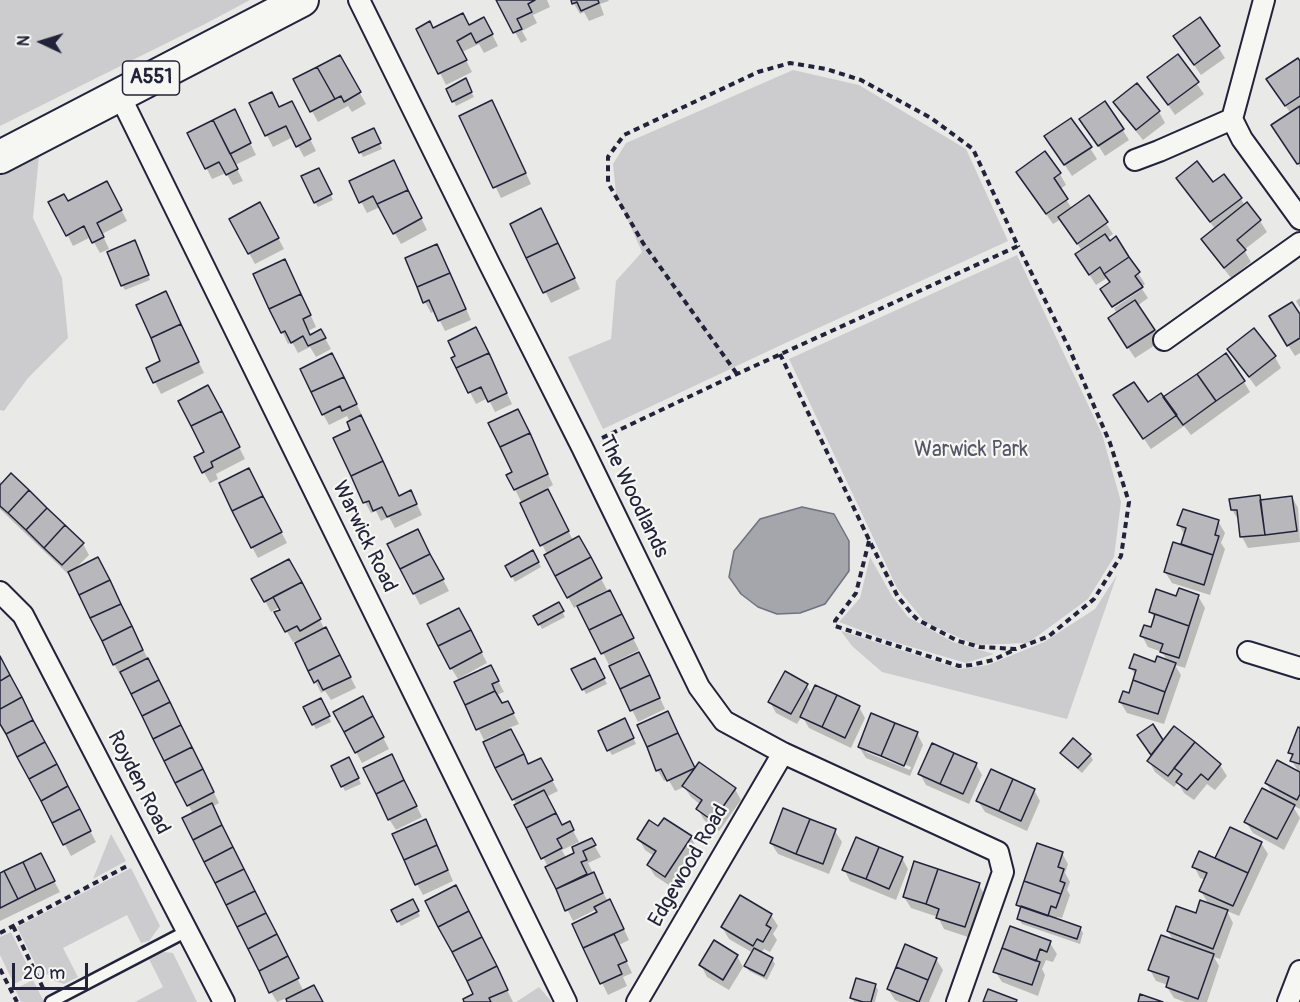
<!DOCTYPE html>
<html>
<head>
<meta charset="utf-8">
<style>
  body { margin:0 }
  #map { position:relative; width:1300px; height:1002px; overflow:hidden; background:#e9e9e7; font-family:Pangolin,sans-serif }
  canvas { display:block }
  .north { position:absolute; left:12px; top:12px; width:60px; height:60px; -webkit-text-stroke:4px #f6f6f2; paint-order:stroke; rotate:274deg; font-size:16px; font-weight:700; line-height:24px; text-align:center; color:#22223b }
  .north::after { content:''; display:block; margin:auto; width:21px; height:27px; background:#22223b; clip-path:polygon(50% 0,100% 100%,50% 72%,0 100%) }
  .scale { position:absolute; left:12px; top:963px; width:76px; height:27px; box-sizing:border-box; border:3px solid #22223b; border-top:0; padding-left:8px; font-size:18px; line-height:21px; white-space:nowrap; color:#22223b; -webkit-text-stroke:4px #f6f6f2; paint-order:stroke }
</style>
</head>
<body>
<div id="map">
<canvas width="1300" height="1002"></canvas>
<div class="north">N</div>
<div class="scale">20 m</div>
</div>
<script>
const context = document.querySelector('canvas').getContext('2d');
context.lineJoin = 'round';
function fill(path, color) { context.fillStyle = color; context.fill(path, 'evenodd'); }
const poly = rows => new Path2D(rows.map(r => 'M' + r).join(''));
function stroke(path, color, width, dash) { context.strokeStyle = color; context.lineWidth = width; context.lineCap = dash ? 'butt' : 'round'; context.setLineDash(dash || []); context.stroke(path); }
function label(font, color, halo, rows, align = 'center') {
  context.font = font + ' Pangolin,sans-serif'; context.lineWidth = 4.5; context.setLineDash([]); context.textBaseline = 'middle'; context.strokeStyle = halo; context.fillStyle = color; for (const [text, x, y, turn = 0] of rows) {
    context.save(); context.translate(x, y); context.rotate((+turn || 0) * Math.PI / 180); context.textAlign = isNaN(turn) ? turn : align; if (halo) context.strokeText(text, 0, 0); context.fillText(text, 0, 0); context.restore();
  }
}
const green = poly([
  [0,0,250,0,205,24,0,126],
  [793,70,859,85,966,149,1008,241,779,346,603,429,568,357,611,339,616,281,642,252,616,194,613,164,626,143],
  [40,145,33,218,62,278,68,338,28,378,4,411,0,410,0,170],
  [1017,255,1102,434,1121,502,1114,557,1088,599,1028,643,975,645,925,622,897,588,789,359],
  [870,557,892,596,908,617,953,642,994,654,966,663,884,639,839,622,860,598],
  [1117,575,1067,719,882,672,852,646,841,631,960,669,988,665,1044,642,1095,609],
  [111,834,126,861,93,879],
  [131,868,160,926,149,941,141,943,127,915,63,948,78,977,64,984,55,981,48,974,42,977,17,927],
  [11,932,32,975,14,984,0,955,0,937],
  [164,952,173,953,197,1002,135,1002,163,987,149,959],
  [33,980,44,1002,21,1002,15,989],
  [539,987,552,1002,516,1002]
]);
const water = poly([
  [802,507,834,514,849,541,849,571,825,604,800,613,777,614,758,607,741,594,729,577,734,551,760,519,802,507]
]);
const shadow = poly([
  [498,0,547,0,550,7,533,15,537,23,522,31,527,40,521,43],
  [572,0,608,0,609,1,600,4,604,15,589,21,584,12,580,14],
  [1200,19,1225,58,1201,75,1182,48],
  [469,27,490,30,498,46,484,53,479,44,462,52,472,72,446,85,418,29,433,30],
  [1177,56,1204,94,1175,115,1149,77],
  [339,57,366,104,352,112,348,106,318,122,295,80],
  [1300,64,1300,167,1279,137,1291,114,1275,90],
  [465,80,474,97,456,106,454,101],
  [1115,102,1159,112,1165,123,1143,140,1121,113],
  [251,104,279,109,297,113,316,151,304,157,293,137,273,147],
  [498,113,531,184,501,198,461,116],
  [240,122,256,155,235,165,243,181,233,185,226,173,212,179,189,134],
  [1122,129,1129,140,1105,156,1088,130],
  [376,135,382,149,363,157,354,139],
  [1053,147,1090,148,1097,159,1072,176],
  [399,173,427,230,401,244,380,207,367,213,351,182],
  [321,174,333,200,318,207,315,202],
  [1060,174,1066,185,1060,189,1072,209,1089,197,1113,234,1106,239,1109,243,1116,238,1145,284,1112,306,1111,283,1107,278,1096,285,1083,265,1082,251,1061,219,1053,224,1024,183],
  [1178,178,1213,184,1241,199,1245,206,1247,204,1260,221,1267,232,1244,250,1251,262,1231,278,1210,251,1203,240,1216,230,1184,189],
  [113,194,127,221,102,234,109,249,100,253,91,237,73,246,68,236,91,224,68,203],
  [266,215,284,249,255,264,249,253],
  [547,221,580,289,551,303,512,224],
  [137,247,150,280,125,290,122,285],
  [443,257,471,320,445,331,435,311,431,313,425,302],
  [291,272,316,327,308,331,311,336,321,331,331,349,316,357,310,347,298,353,292,342,288,344,255,274],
  [1142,289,1148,298,1137,306,1160,342,1135,358,1116,330,1117,314,1114,308],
  [1300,298,1300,308,1296,301],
  [171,304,204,373,161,394,148,368,162,361],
  [1300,317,1300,353,1295,356,1277,328],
  [1254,330,1275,357,1281,368,1256,387,1236,360,1229,349],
  [482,340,512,404,495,412,488,398,476,404,453,359],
  [338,366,362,415,360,416,399,497,411,492,422,515,395,528,389,517,381,521,376,511,371,513,365,502,350,422,347,416,329,425,323,414],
  [1244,382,1250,392,1191,435,1184,426,1151,449,1122,407,1147,404],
  [214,398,245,459,216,474,218,479,210,483,196,458,206,452],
  [524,422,553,485,546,489,573,540,585,548,607,590,599,594,600,597,615,603,639,650,609,665,579,605,574,608,568,597,508,475,514,472],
  [0,481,2,485,83,544,89,555,73,571,104,570,219,803,212,807,304,992,322,1002,289,1002,287,998,277,1002,271,992,193,814,123,674,120,675,114,664,70,574,69,575,0,509],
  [255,481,287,543,258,558,252,547],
  [1259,496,1262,501,1292,497,1298,508,1300,542,1248,548,1242,537,1239,521,1232,510],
  [1218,521,1225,533,1221,543,1225,549,1210,595,1172,583,1165,572,1182,546,1185,536,1179,525],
  [423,541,449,591,420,605,389,545],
  [533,552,541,567,515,582,507,567],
  [295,571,325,630,332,640,356,688,331,700,325,691,321,693,296,641,293,642,276,613,282,610,280,607,271,612,253,579],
  [1198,596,1205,608,1185,668,1175,665,1181,675,1164,724,1127,713,1120,702,1130,695,1136,676,1130,667,1168,662,1162,652,1148,647,1142,636,1152,629,1155,619,1151,612,1177,598],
  [558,604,565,617,542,629,535,616],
  [465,620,487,663,458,679,451,668],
  [0,659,96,842,71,856,0,721],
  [594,660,607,684,586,694,573,670],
  [645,665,665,709,638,722,611,667],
  [496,677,504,692,496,695,502,705,508,703,519,724,509,728,529,766,547,771,558,791,546,797,562,827,569,823,579,842,562,850,566,858,576,853,591,840,601,857,588,863,608,902,616,912,629,940,619,945,632,973,623,977,627,986,608,995,574,925,599,913,597,909,573,921,547,868,548,867,485,743,498,737,497,734,484,740,456,683],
  [806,685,812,695,859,707,865,718,851,748,809,728,802,716,797,724,776,713,770,702],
  [323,705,331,722,316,729,313,724],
  [368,709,389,749,362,763,356,752],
  [674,724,696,770,735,789,741,800,719,831,704,820,698,809,701,805,691,797,684,787,675,791,668,779,664,781,658,771,639,726],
  [1300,724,1300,809,1292,805,1300,818,1284,850,1253,833,1246,822,1274,796,1266,783,1300,774,1292,761,1293,758,1290,752],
  [627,725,636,744,612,755,609,750],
  [917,733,923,745,910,776,866,758,859,747],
  [866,749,911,767,910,770,866,752],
  [1142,740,1162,741,1220,765,1227,776,1215,790,1207,784,1194,800,1184,793,1178,782,1174,787,1155,772,1149,761,1153,756],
  [1062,753,1090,755,1093,760,1082,773,1065,758],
  [352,764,361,784,345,791,333,767],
  [976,764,982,775,969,804,926,785,920,774],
  [397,767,422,817,396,830,389,819],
  [1034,790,1040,801,1027,831,985,812,978,801],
  [784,810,835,831,842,842,829,874,778,854,771,843],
  [425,821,432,832,453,881,423,895,417,884],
  [658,828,691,837,697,849,672,887,655,876,648,865,654,856,645,850,639,839],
  [1231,829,1261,843,1268,854,1239,916,1227,911,1233,923,1220,959,1214,957,1219,966,1207,1002,1185,1002,1174,998,1167,987,1168,985,1156,981,1150,970,1174,942,1168,931,1196,915,1209,905,1201,891,1206,880,1200,878,1194,866,1216,860],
  [1062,853,1068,864,1065,873,1070,882,1067,890,1070,895,1062,918,1057,917,1056,920,1080,928,1083,933,1080,944,1022,924,1019,919,1022,911,1018,904],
  [902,858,908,869,896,900,850,881,844,869],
  [46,866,60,892,0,921,0,875],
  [979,885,985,896,971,938,944,929,938,917,911,908,904,897],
  [461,898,513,1002,466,1002,475,994],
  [412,901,420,916,401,926,393,911],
  [771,915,778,926,773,934,777,940,770,952,764,949,761,953,772,959,775,964,767,980,749,971,746,966,753,953,729,939,722,927],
  [1050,943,1057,954,1053,962,1046,960,1042,969,1045,975,1038,996,1002,982,995,971],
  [737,956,743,967,729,990,707,977,701,965],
  [936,959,943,970,929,1002,900,1002,895,1000,888,989],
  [875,985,878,990,875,1002,854,1002,852,998]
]);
const building = poly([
  [496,0,535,0,528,4,532,12,517,19,522,29,513,33,496,0],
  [571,0,598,0,599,3,581,11,577,2,572,4,571,0],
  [463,13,469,25,484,17,493,34,476,43,471,33,457,41,467,60,438,74,416,29,430,21,433,28,463,13],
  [1200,17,1220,46,1194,65,1173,36,1200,17],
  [1178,54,1199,82,1168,105,1147,77,1178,54],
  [340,55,361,92,344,102,341,96,335,99,317,67,340,55],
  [1298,58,1300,61,1300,96,1285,106,1266,79,1298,58],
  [317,67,335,99,310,112,293,79,317,67],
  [466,78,472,92,452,102,446,89,466,78],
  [1137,83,1160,111,1136,130,1113,102,1137,83],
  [272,92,279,107,292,101,311,139,296,147,286,126,265,136,249,103,272,92],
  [492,100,526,173,493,188,459,116,492,100],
  [1105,101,1124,129,1098,146,1079,119,1105,101],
  [1300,106,1300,163,1297,164,1271,125,1300,106],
  [235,109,251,143,230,154,213,120,235,109],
  [1071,118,1092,147,1064,165,1044,136,1071,118],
  [213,120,238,169,226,175,219,162,205,169,187,133,213,120],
  [374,128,381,143,359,153,352,138,374,128],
  [1045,151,1061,173,1054,178,1068,199,1046,214,1016,172,1045,151],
  [394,160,408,190,377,204,373,196,359,203,349,181,394,160],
  [1197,161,1213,182,1224,174,1242,198,1210,222,1176,178,1197,161],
  [319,168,332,194,314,203,301,176,319,168],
  [107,181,122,210,97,223,104,237,92,243,84,226,66,236,48,202,64,194,68,201,107,181],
  [408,190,422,218,393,234,377,204,408,190],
  [1089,195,1108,222,1077,244,1058,217,1089,195],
  [260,202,279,238,248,254,229,219,260,202],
  [1247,202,1261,220,1237,240,1246,250,1224,268,1201,239,1247,202],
  [541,208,558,243,526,258,510,224,541,208],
  [1105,234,1110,241,1116,236,1129,257,1104,274,1100,267,1089,275,1075,254,1105,234],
  [135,240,149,275,121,286,107,252,135,240],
  [558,243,575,278,543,293,526,258,558,243],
  [437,244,450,273,417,287,405,258,437,244],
  [1129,257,1140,272,1135,276,1143,287,1112,307,1100,289,1110,282,1104,274,1129,257],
  [285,259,301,294,269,309,253,274,285,259],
  [450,273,466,309,438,321,429,300,423,303,417,287,450,273],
  [166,291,181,324,151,338,136,305,166,291],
  [301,294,311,315,303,319,310,335,321,329,326,338,308,346,303,336,291,343,285,331,281,333,269,309,301,294],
  [1135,300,1155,330,1127,348,1108,318,1135,300],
  [1292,302,1300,314,1300,338,1287,346,1269,316,1292,302],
  [181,324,199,362,153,383,146,368,160,361,151,338,181,324],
  [476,327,489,353,456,368,451,358,455,356,448,341,476,327],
  [1254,328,1276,356,1249,377,1227,349,1254,328],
  [332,353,344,377,311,392,300,369,332,353],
  [489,353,507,393,488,402,481,387,468,393,456,368,489,353],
  [1226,353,1245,381,1216,401,1197,374,1226,353],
  [1197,374,1216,401,1183,425,1163,397,1197,374],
  [344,377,357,404,342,411,340,406,322,415,311,392,344,377],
  [1134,382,1148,402,1161,393,1177,415,1143,439,1113,395,1134,382],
  [208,385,222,411,191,426,178,401,208,385],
  [518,409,530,433,500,447,488,423,518,409],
  [222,411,240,447,211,462,213,467,202,473,194,457,204,452,191,426,222,411],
  [361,415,383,461,351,476,333,438,350,430,347,422,361,415],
  [530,433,548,474,514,490,506,475,512,472,500,447,530,433],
  [383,461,399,496,411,490,417,504,387,517,382,507,373,511,369,501,363,503,351,476,383,461],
  [249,468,263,496,232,511,219,483,249,468],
  [11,473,29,490,8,513,0,506,0,485,11,473],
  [548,489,569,531,540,546,520,503,548,489],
  [29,490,47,508,26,530,8,513,29,490],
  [1260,495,1265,535,1240,537,1237,510,1231,510,1229,499,1260,495],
  [263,496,282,532,251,548,232,511,263,496],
  [1292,496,1297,531,1265,535,1260,500,1292,496],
  [47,508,65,525,44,548,26,530,47,508],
  [1183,509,1219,520,1215,535,1219,536,1213,555,1181,544,1186,528,1177,525,1183,509],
  [65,525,84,543,62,565,44,548,65,525],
  [418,529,430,554,400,569,387,544,418,529],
  [579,536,591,557,555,576,544,555,579,536],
  [1173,542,1213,555,1204,585,1164,572,1173,542],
  [533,550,539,562,511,577,505,566,533,550],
  [430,554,444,579,413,594,400,569,430,554],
  [98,557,110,580,79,595,68,572,98,557],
  [591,557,602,578,567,598,555,576,591,557],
  [289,559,302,582,264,602,251,579,289,559],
  [110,580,121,604,90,618,79,595,110,580],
  [302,582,321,619,300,631,297,626,285,632,274,612,280,610,273,597,302,582],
  [1179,588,1199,595,1189,626,1149,612,1156,589,1176,596,1179,588],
  [610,590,622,614,589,630,577,606,610,590],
  [559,602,564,611,538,625,533,616,559,602],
  [121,604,132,626,102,641,90,618,121,604],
  [459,608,471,630,438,646,427,624,459,608],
  [622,614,634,638,601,654,589,630,622,614],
  [1155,614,1189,626,1179,658,1160,652,1163,644,1140,636,1144,625,1151,627,1155,614],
  [132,626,143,650,113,665,102,641,132,626],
  [326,627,340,655,308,671,295,643,326,627],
  [471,630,482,652,450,669,438,646,471,630],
  [639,652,650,675,620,689,609,666,639,652],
  [1134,654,1155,662,1157,656,1176,663,1165,692,1133,680,1136,670,1129,668,1134,654],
  [340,655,351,677,323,690,318,680,314,683,308,671,340,655],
  [0,656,10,675,0,681,0,656],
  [148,658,159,680,131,694,120,672,148,658],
  [595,658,605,678,582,690,571,669,595,658],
  [491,665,499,681,492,684,495,691,465,705,454,682,491,665],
  [785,671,808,684,791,714,768,702,785,671],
  [10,675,22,697,0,709,0,681,10,675],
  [650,675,660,698,630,711,620,689,650,675],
  [159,680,170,702,142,716,131,694,159,680],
  [1133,680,1165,692,1158,714,1119,702,1123,691,1129,693,1133,680],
  [815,685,837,695,822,727,800,717,815,685],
  [495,691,502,703,508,701,514,713,476,730,465,705,495,691],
  [837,695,860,706,845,738,822,727,837,695],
  [363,696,373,716,344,732,333,712,363,696],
  [22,697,33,720,6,734,0,724,0,709,22,697],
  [321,698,330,716,312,725,303,707,321,698],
  [170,702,181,725,153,739,142,716,170,702],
  [668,711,678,733,647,747,637,725,668,711],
  [871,713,895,723,881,756,858,747,871,713],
  [373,716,384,737,355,753,344,732,373,716],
  [625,718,634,738,607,751,598,731,625,718],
  [33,720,45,742,17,757,6,734,33,720],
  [895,723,918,732,904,766,881,756,895,723],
  [1153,724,1163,740,1151,755,1137,735,1153,724],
  [181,725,192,747,164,761,153,739,181,725],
  [1174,726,1195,742,1168,776,1147,761,1174,726],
  [1298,727,1300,728,1300,764,1290,761,1293,754,1288,753,1298,727],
  [511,729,524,754,495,768,483,742,511,729],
  [678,733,695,768,667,781,661,769,656,771,647,747,678,733],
  [1073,738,1091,754,1078,768,1060,753,1073,738],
  [45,742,57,764,29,779,17,757,45,742],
  [1195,742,1221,764,1208,780,1201,774,1187,790,1176,782,1182,774,1174,768,1195,742],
  [932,743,954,753,940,784,918,774,932,743],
  [192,747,203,769,175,783,164,761,192,747],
  [954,753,977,763,963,794,940,784,954,753],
  [392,754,404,780,376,794,363,768,392,754],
  [524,754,528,764,541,758,553,780,512,800,495,768,524,754],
  [349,757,359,778,341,787,331,766,349,757],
  [1277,760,1300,772,1300,794,1297,800,1265,783,1277,760],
  [699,762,736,788,713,821,696,809,702,800,682,786,699,762],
  [57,764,68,786,41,801,29,779,57,764],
  [203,769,214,792,187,806,175,783,203,769],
  [991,769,1013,779,999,811,976,801,991,769],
  [1013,779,1035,789,1021,821,999,811,1013,779],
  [404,780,417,806,388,820,376,794,404,780],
  [68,786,80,809,52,823,41,801,68,786],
  [1262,788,1295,805,1277,839,1244,822,1262,788],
  [544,790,556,813,526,828,514,805,544,790],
  [212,803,222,825,193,840,182,818,212,803],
  [783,808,810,819,796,854,770,843,783,808],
  [80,809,91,831,63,845,52,823,80,809],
  [556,813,562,825,570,821,574,830,557,839,562,848,541,859,526,828,556,813],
  [664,818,692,836,665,877,647,865,656,851,637,839,649,820,658,826,664,818],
  [426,819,437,845,404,860,392,834,426,819],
  [810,819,836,829,823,864,796,854,810,819],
  [222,825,233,847,204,862,193,840,222,825],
  [1230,827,1262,842,1248,873,1215,858,1230,827],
  [856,837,879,847,866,879,842,870,856,837],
  [592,838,596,845,583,851,587,860,581,862,587,874,556,889,545,867,574,853,572,847,592,838],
  [1037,843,1063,852,1058,867,1064,869,1060,881,1065,883,1061,894,1024,881,1037,843],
  [437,845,448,870,415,885,404,860,437,845],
  [233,847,244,869,215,883,204,862,233,847],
  [879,847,903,857,889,889,866,879,879,847],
  [1199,851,1248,873,1233,906,1199,891,1207,873,1192,867,1199,851],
  [41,853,55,881,36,890,23,862,41,853],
  [914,861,938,869,926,904,903,897,914,861],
  [23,862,36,890,18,899,4,871,23,862],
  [244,869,255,891,226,905,215,883,244,869],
  [938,869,980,883,965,927,936,918,939,909,926,904,938,869],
  [4,871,18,899,0,908,0,873,4,871],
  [594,872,603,893,565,911,556,889,594,872],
  [1024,881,1061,894,1056,908,1051,906,1048,916,1016,905,1024,881],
  [456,885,469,911,438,927,425,901,456,885],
  [255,891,266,913,237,927,226,905,255,891],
  [740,895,772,914,766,925,771,928,763,942,757,939,753,946,721,927,740,895],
  [413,899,419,911,397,922,391,910,413,899],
  [610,899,624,929,583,948,572,924,597,912,594,907,610,899],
  [1200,900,1228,910,1213,949,1167,931,1176,906,1196,913,1200,900],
  [1021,906,1081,927,1077,939,1017,919,1021,906],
  [469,911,482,937,452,952,438,927,469,911],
  [266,913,277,934,248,949,237,927,266,913],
  [1010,926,1051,941,1047,952,1040,949,1036,961,1002,948,1010,926],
  [277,934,288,956,259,971,248,949,277,934],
  [614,934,627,961,618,965,622,974,600,984,583,948,614,934],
  [1161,935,1214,954,1198,999,1166,987,1169,977,1148,970,1161,935],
  [482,937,497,966,467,981,452,952,482,937],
  [714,940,738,955,723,980,699,965,714,940],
  [905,944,937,958,928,980,896,967,905,944],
  [754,948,773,958,764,976,744,966,754,948],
  [1002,948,1040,962,1032,985,993,972,1002,948],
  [288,956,299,978,269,993,259,971,288,956],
  [497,966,508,990,489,998,491,1002,464,1002,463,999,473,994,467,981,497,966],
  [896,967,928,980,919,1002,887,989,896,967],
  [856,978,876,984,871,1002,863,1002,850,998,856,978],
  [314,985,323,1002,287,1002,286,999,314,985],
  [988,989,1017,1000,1016,1002,983,1002,988,989],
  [1140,994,1163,1002,1138,1002,1140,994]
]);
const path = poly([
  [780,354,872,546,898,597,912,614,918,620,958,641,980,647,1016,649,1049,636,1094,599,1121,556,1129,502,1110,443,1069,348,1018,246],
  [602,438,737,374,1018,246,973,149,931,118,861,80,826,69,790,63,758,72,624,135,608,157,608,183,643,243,737,374],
  [869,541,856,593,835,621,835,626,959,666,971,665,993,660,1016,649],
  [13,926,43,988],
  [0,933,129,865],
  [0,969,17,1002]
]);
const service = poly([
  [51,1002,187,931]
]);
const minor = poly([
  [359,0,490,265,582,447,699,687,724,721,783,753,998,852,1003,872,957,1002],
  [119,94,566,1002],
  [1232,119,1264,0],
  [1232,119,1242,139,1300,219],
  [1135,160,1159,151,1232,119],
  [1164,340,1300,243],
  [0,592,23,615,224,1002],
  [1248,652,1300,668],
  [637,1002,783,753],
  [1288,1002,1300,971]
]);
const primary = poly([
  [0,157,302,0]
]);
const shields = [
  [151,78,57]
];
const shieldNames = [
  ["A551",151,78]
];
const parkNames = [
  ["Warwick Park",971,451]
];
const streetNames = [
  ["The Woodlands",633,497,64],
  ["Warwick Road",364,537,64],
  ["Royden Road",138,783,63],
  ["Edgewood Road",689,866,-60]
];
fill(green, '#ccccce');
fill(water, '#a5a5ac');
stroke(water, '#71717f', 1.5);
fill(shadow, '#0003');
fill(building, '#b8b8bc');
stroke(building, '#22223b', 1.5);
stroke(service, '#22223b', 15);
stroke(minor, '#22223b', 24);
stroke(primary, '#22223b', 36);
stroke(path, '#22223b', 4, [6, 4.5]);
stroke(service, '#f6f6f2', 10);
stroke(minor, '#f6f6f2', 20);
stroke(primary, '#f6f6f2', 32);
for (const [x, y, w] of shields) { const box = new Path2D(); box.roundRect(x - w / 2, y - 17, w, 34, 4.5); context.fillStyle = '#f6f6f2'; context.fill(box); stroke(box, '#22223b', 1.5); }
label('bold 20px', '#22223b', null, shieldNames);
label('21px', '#555567', '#f6f6f2', parkNames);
label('21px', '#22223b', '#f6f6f2', streetNames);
</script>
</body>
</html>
